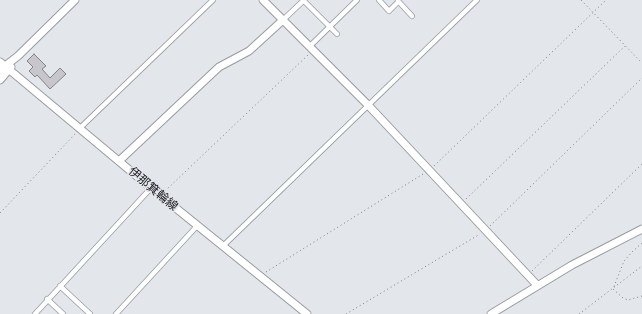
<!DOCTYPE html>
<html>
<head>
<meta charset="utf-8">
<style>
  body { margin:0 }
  canvas { display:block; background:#e3e7ec }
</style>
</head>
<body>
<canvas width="642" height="314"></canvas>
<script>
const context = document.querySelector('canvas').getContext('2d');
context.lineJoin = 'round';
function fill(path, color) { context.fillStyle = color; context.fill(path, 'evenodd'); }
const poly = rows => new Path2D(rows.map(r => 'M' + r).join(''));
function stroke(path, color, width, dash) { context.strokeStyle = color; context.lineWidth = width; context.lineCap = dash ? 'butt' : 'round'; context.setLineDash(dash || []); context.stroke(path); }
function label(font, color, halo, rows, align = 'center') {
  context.font = font + ' "Public Sans","Noto Sans JP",sans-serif'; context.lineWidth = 3.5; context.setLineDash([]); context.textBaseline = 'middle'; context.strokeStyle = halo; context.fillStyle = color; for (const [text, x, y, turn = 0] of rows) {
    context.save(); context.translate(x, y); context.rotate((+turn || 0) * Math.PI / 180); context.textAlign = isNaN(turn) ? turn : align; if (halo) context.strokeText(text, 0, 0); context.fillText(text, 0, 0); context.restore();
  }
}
const building = poly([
  [34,54,46,66,42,69,50,78,60,68,66,74,50,89,37,75,35,77,29,71,33,67,27,61,34,54]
]);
const path = poly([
  [581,0,642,63],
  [434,166,606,0],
  [165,191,308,55],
  [466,199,625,46],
  [0,213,76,133],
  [490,226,642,78],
  [642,243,633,251,624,261,613,289,623,298,628,300,642,296],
  [532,271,642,164],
  [266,272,423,174],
  [346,314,480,234],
  [579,314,642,266]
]);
const street = poly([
  [303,0,337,34],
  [379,0,389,11,398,2],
  [398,1,412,16],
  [283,20,304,0],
  [310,46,357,0],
  [79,129,213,0],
  [223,246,477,0],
  [60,286,90,314],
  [47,299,63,314],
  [35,314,151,188],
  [116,314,197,226]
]);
const secondary = poly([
  [263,0,368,105,537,285],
  [119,161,219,67,249,51,283,20],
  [491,314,572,265,642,229]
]);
const primary = poly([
  [0,62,151,188,307,314],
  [0,70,18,56,75,0],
  [0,80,11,67]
]);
const streetNames = [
  ["伊那箕輪線",153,189,40]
];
fill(building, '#c6c6cb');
stroke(building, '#828287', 1);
stroke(street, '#989ca0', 6);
stroke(secondary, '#989ca0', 9);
stroke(primary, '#989ca0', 9);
stroke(path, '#797b7f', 1, [1, 3]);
stroke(street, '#fff', 4.5);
stroke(secondary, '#fff', 7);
stroke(primary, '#fff', 7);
label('12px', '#17181a', '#e3e7ec', streetNames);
</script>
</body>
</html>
